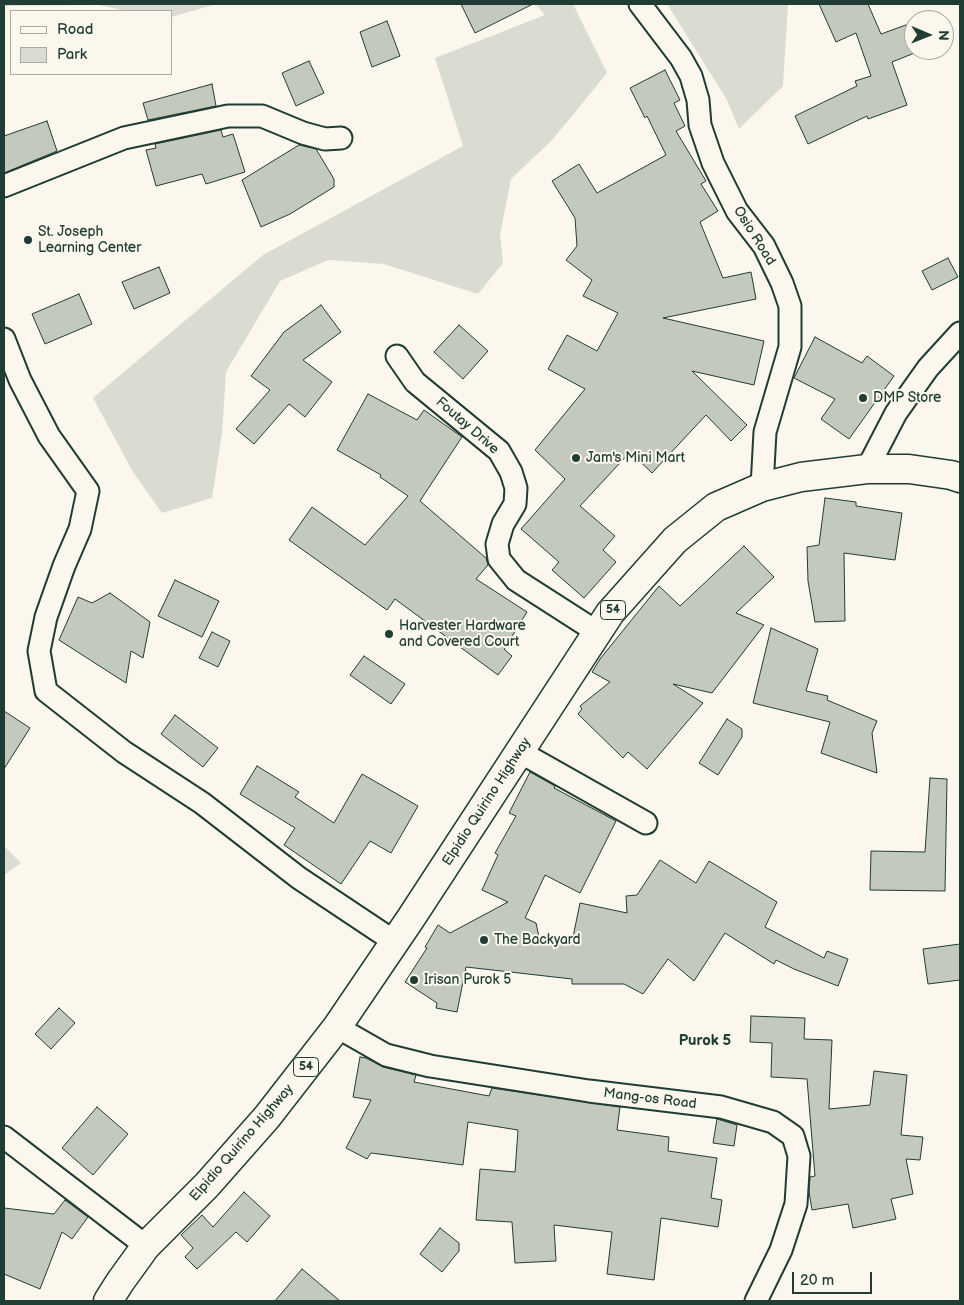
<!DOCTYPE html>
<html>
<head>
<meta charset="utf-8">
<style>
  body { margin:0 }
  #map { position:relative; width:964px; height:1305px; overflow:hidden; background:#fbf7ec; font-family:"Balsamiq Sans",sans-serif }
  canvas { display:block }
  .frame { position:absolute; inset:0; border:5px solid #1f3d34; pointer-events:none }
  .legend { position:absolute; left:10px; top:10px; width:162px; height:65px; box-sizing:border-box; background:#fbf7ec; border:1px solid #a3ada2; margin:0; padding:6px 9px; list-style:none; font-size:15px; color:#1f3d34 }
  .legend li { display:flex; align-items:center; gap:10px; height:25px }
  .legend b { width:25px; border:1px solid #a3ada2 }
  .north { position:absolute; left:904px; top:10px; width:50px; height:50px; box-sizing:border-box; background:#fbf7ec; border:1px solid #a3ada2; border-radius:50%; rotate:91deg; font-size:14px; font-weight:700; line-height:20px; text-align:center; color:#1f3d34 }
  .north::after { content:''; display:block; margin:auto; width:18px; height:22px; background:#1f3d34; clip-path:polygon(50% 0,100% 100%,50% 72%,0 100%) }
  .scale { position:absolute; left:792px; top:1272px; width:80px; height:22px; box-sizing:border-box; border:2px solid #1f3d34; border-top:0; padding-left:6px; font-size:15px; line-height:18px; white-space:nowrap; color:#1f3d34; -webkit-text-stroke:4px #fbf7ec; paint-order:stroke }
</style>
</head>
<body>
<div id="map">
<canvas width="964" height="1305"></canvas>
<div class="frame"></div>
<ul class="legend">
<li><b style="height:6px;background:#fbf7ec"></b>Road</li>
<li><b style="height:14px;background:#dbdcd1"></b>Park</li>
</ul>
<div class="north">N</div>
<div class="scale">20 m</div>
</div>
<script>
const context = document.querySelector('canvas').getContext('2d');
context.lineJoin = 'round';
function fill(path, color) { context.fillStyle = color; context.fill(path, 'evenodd'); }
const poly = rows => new Path2D(rows.map(r => 'M' + r).join(''));
function stroke(path, color, width, dash) { context.strokeStyle = color; context.lineWidth = width; context.lineCap = dash ? 'butt' : 'round'; context.setLineDash(dash || []); context.stroke(path); }
function label(font, color, halo, rows, align = 'center') {
  context.font = font + ' "Balsamiq Sans",sans-serif'; context.lineWidth = 4; context.setLineDash([]); context.textBaseline = 'middle'; context.strokeStyle = halo; context.fillStyle = color; for (const [text, x, y, turn = 0] of rows) {
    context.save(); context.translate(x, y); context.rotate((+turn || 0) * Math.PI / 180); context.textAlign = isNaN(turn) ? turn : align; if (halo) context.strokeText(text, 0, 0); context.fillText(text, 0, 0); context.restore();
  }
}
const green = poly([
  [4,4,217,4,171,17,171,11,127,11,99,5,4,6],
  [535,4,573,4,607,73,553,139,511,179,500,235,503,263,478,294,384,264,328,260,280,281,226,372,222,433,212,498,162,513,133,472,93,398,263,255,463,146,435,58,545,15],
  [667,4,788,4,783,86,739,129,727,100],
  [4,846,21,863,4,875,4,845]
]);
const building = poly([
  [461,4,533,4,475,33,461,4],
  [819,4,868,4,881,34,914,22,914,50,922,50,892,62,907,105,868,119,867,116,808,144,795,116,857,86,855,81,871,76,856,33,836,42,819,4],
  [387,21,400,56,372,67,360,32,387,21],
  [309,61,324,93,296,106,282,73,309,61],
  [665,70,680,100,674,103,685,126,676,131,706,181,701,184,718,211,700,222,723,278,751,272,756,299,663,318,764,341,754,385,692,371,747,425,731,441,706,415,652,473,630,452,580,506,615,536,603,550,616,562,584,598,552,570,559,562,521,529,565,479,535,450,585,389,548,369,567,335,597,351,618,313,583,296,592,280,566,260,577,246,575,218,552,181,579,164,597,193,666,155,647,116,645,118,630,88,665,70],
  [212,84,216,106,148,120,143,103,212,84],
  [47,121,57,151,4,173,4,136,47,121],
  [221,130,223,137,233,134,245,172,206,184,202,174,156,186,146,150,156,148,155,144,221,130],
  [299,145,316,149,334,179,334,187,290,214,261,227,242,180,299,145],
  [948,258,958,277,932,290,922,271,948,258],
  [159,267,170,293,134,309,122,282,159,267],
  [79,294,92,324,45,344,32,314,79,294],
  [321,305,341,332,303,360,332,382,305,417,289,404,254,444,236,429,270,390,251,376,284,332,321,305],
  [459,325,488,351,463,379,434,352,459,325],
  [815,337,862,363,867,356,894,376,849,439,821,419,835,399,794,378,815,337],
  [368,394,417,420,424,410,462,437,420,501,486,558,488,565,476,579,527,612,504,649,512,656,498,675,395,599,387,610,289,540,312,507,365,545,408,496,380,477,381,475,337,450,368,394],
  [825,498,856,502,856,506,902,513,895,560,844,553,845,621,815,622,808,581,807,547,819,545,825,498],
  [744,546,774,577,736,613,764,625,712,693,673,684,703,703,647,769,628,752,623,758,578,714,582,709,580,706,610,682,592,672,600,659,659,586,680,606,744,546],
  [175,580,219,601,202,637,158,616,175,580],
  [110,593,150,622,143,658,131,651,126,683,59,640,78,597,92,603,110,593],
  [771,628,818,649,806,691,828,696,827,700,877,721,872,733,877,773,821,753,830,722,753,703,771,628],
  [212,632,230,641,218,667,199,658,212,632],
  [364,656,405,684,391,704,350,675,364,656],
  [4,711,30,728,4,769,4,711],
  [175,715,218,748,203,767,161,734,175,715],
  [727,719,742,729,742,737,718,775,699,763,727,719],
  [257,766,299,792,295,797,334,823,362,774,418,806,391,853,370,841,341,884,284,845,295,828,240,794,257,766],
  [530,772,555,786,554,788,616,821,580,893,545,875,525,918,536,923,539,937,573,937,580,903,627,913,626,896,637,895,660,860,696,883,709,861,777,902,765,927,824,958,827,951,848,959,838,986,794,969,776,960,774,964,725,933,694,981,668,959,643,994,624,984,572,984,572,979,466,967,457,1012,436,1008,437,1003,405,982,427,948,425,947,438,925,450,933,508,902,482,890,498,855,495,853,516,816,509,813,530,772],
  [930,778,947,779,945,891,870,890,871,851,925,852,930,778],
  [960,944,960,980,928,984,923,949,960,944],
  [59,1008,75,1023,51,1049,35,1034,59,1008],
  [751,1016,805,1018,804,1039,832,1040,829,1109,870,1105,874,1071,907,1075,901,1135,923,1137,920,1160,906,1159,913,1194,891,1199,896,1219,853,1228,848,1204,812,1210,809,1192,810,1177,815,1176,807,1079,771,1077,772,1043,750,1042,751,1016],
  [360,1057,366,1058,383,1067,416,1075,414,1082,489,1096,492,1088,620,1107,617,1130,669,1137,668,1151,717,1158,711,1198,722,1200,718,1227,661,1218,654,1280,607,1274,612,1232,554,1225,556,1261,515,1263,512,1222,476,1220,480,1169,515,1172,518,1130,468,1122,463,1165,371,1153,367,1159,346,1148,371,1100,353,1097,360,1057],
  [97,1107,128,1134,93,1175,62,1148,97,1107],
  [717,1119,737,1125,734,1146,713,1143,717,1119],
  [244,1192,270,1216,247,1242,236,1232,197,1269,185,1257,193,1248,181,1235,202,1215,213,1227,244,1192],
  [65,1200,88,1217,72,1239,62,1232,40,1289,4,1274,4,1208,54,1214,65,1200],
  [440,1228,459,1243,459,1251,442,1272,420,1254,440,1228],
  [302,1269,340,1301,275,1301,302,1269]
]);
const minor = poly([
  [640,4,681,58,691,76,698,100,700,125,713,163,737,211,764,246,782,283,790,306,790,347,765,432,762,487],
  [4,186,124,138,228,116,262,116,303,133,325,139,341,138],
  [4,339,20,380,49,436,88,491,80,529,64,566,46,617,39,651,46,691,124,752,202,803,299,878,395,942],
  [397,356,415,382,499,451,511,472,516,488,515,504,503,524,497,544,499,559,516,580,597,632],
  [867,469,896,413,928,368,960,333],
  [520,752,646,823],
  [337,1027,386,1055,430,1066,589,1091,721,1107,773,1122,793,1136,799,1156,796,1204,781,1250,756,1301],
  [4,1137,146,1246]
]);
const trunk = poly([
  [108,1301,120,1282,146,1246,207,1185,267,1117,337,1027,411,918,610,613,675,540,716,507,762,487,801,477,867,469,909,469,951,475,960,478]
]);
const markers = [
  [28,240,5,"#1f3d34"],
  [863,398,5,"#1f3d34"],
  [576,458,5,"#1f3d34"],
  [389,634,5,"#1f3d34"],
  [484,940,5,"#1f3d34"],
  [414,980,5,"#1f3d34"]
];
const shields = [
  [613,610,25],
  [306,1067,25]
];
const shieldNames = [
  ["54",613,610],
  ["54",306,1067]
];
const poiNames = [
  ["St. Joseph",38,232],
  ["Learning Center",38,248],
  ["DMP Store",873,398],
  ["Jam's Mini Mart",586,458],
  ["Harvester Hardware",399,626],
  ["and Covered Court",399,642],
  ["The Backyard",494,940],
  ["Irisan Purok 5",424,980]
];
const streetNames = [
  ["Osio Road",754,236,58],
  ["Foutay Drive",467,426,41],
  ["Elpidio Quirino Highway",487,802,-57],
  ["Mang-os Road",650,1099,7],
  ["Elpidio Quirino Highway",242,1143,-49]
];
const neighbourhoodNames = [
  ["Purok 5",705,1041]
];
fill(green, '#dbdcd1');
fill(building, '#c4c9be');
stroke(building, '#1f3d34', 1);
stroke(minor, '#1f3d34', 25);
stroke(trunk, '#1f3d34', 31);
stroke(minor, '#fbf7ec', 21);
stroke(trunk, '#fbf7ec', 28);
for (const [x, y, r, color] of markers) { const dot = new Path2D(); dot.arc(x, y, r, 0, 2 * Math.PI); context.fillStyle = color; context.fill(dot); stroke(dot, '#fbf7ec', 2); }
for (const [x, y, w] of shields) { const box = new Path2D(); box.roundRect(x - w / 2, y - 9.5, w, 19, 4); context.fillStyle = '#fbf7ec'; context.fill(box); stroke(box, '#1f3d34', 1); }
label('bold 12px', '#1f3d34', null, shieldNames);
label('14px', '#1f3d34', '#fbf7ec', poiNames, 'left');
label('14px', '#1f3d34', '#fbf7ec', streetNames);
label('bold 15px', '#1f3d34', '#fbf7ec', neighbourhoodNames);
</script>
</body>
</html>
